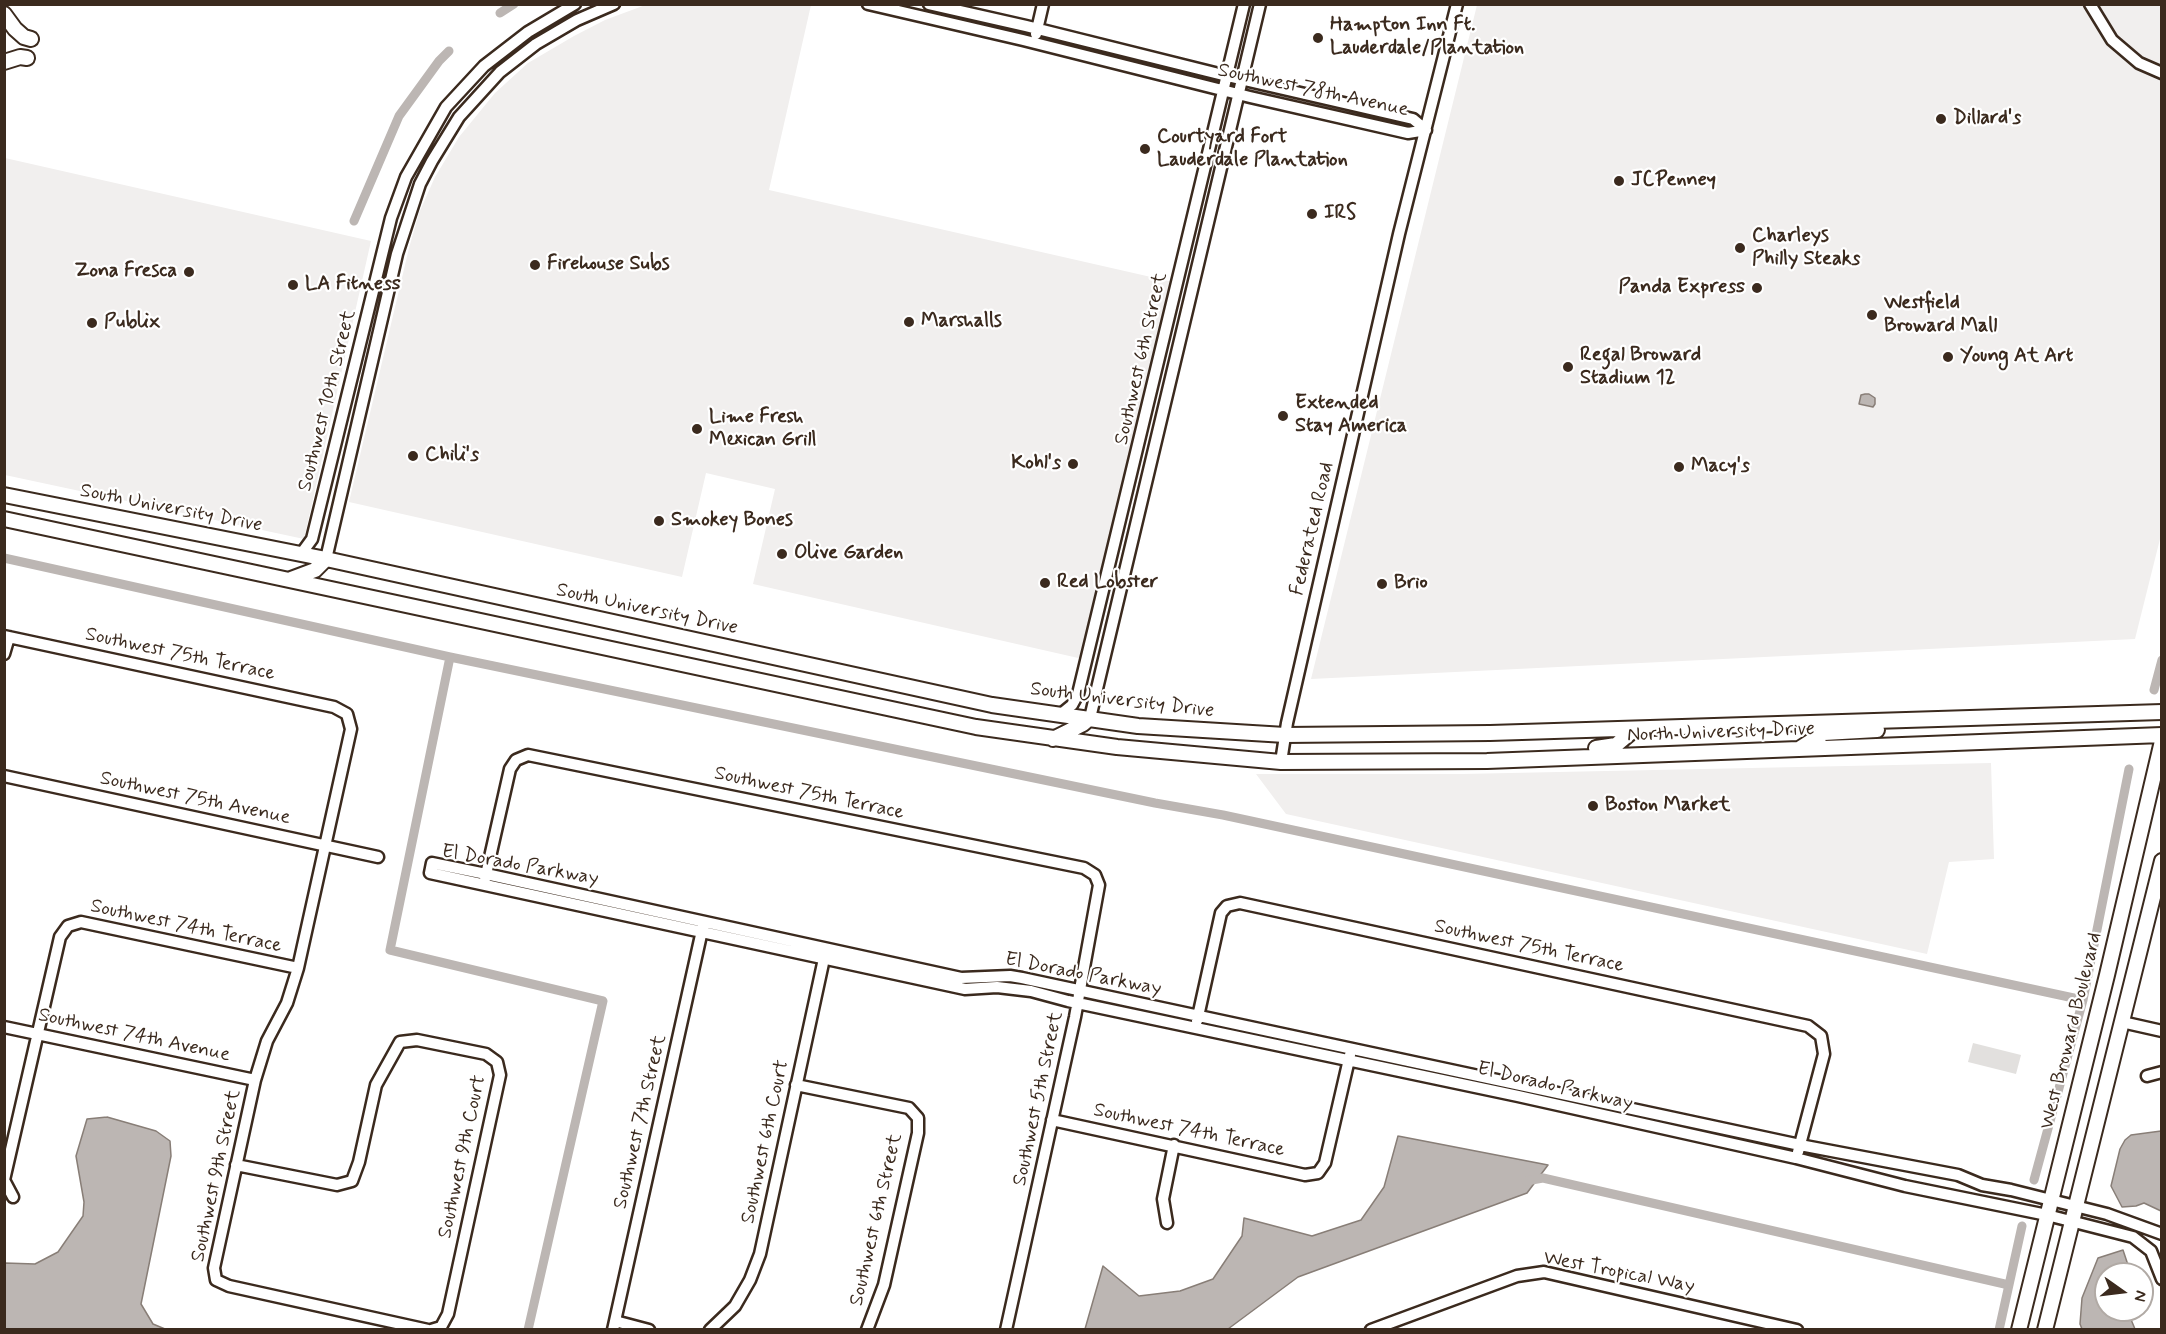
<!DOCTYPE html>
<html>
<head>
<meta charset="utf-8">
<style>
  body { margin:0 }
  #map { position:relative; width:2166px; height:1334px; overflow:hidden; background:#fff; font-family:Mynerve,sans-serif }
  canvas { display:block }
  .frame { position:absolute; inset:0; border:6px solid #3b2a1e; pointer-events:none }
  .north { position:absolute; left:2094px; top:1262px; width:60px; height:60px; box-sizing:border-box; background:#fff; border:2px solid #b1aaa5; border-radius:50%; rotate:104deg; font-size:16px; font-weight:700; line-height:24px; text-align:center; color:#3b2a1e }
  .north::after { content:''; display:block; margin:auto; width:21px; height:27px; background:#3b2a1e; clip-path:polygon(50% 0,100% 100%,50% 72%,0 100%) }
</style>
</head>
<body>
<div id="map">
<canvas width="2166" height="1334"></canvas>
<div class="frame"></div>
<div class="north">N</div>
</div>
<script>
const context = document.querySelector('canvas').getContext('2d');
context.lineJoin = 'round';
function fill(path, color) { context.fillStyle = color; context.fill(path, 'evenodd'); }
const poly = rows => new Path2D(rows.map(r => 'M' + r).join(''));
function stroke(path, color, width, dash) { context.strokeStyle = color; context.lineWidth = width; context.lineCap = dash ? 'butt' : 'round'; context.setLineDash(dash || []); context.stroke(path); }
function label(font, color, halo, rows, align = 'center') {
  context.font = font + ' Mynerve,sans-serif'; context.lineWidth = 4.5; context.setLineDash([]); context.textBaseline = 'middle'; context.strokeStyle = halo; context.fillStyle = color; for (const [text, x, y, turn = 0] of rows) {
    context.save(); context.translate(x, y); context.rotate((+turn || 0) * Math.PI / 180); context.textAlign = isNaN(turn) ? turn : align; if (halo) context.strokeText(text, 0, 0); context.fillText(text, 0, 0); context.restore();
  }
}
const built = poly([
  [648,4,811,5,769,190,1173,282,1087,660,753,584,775,489,706,473,682,577,349,502,409,248,419,213,435,177,459,137,495,93,528,63,574,36,605,20],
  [1477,5,2161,5,2162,531,2135,639,1311,679],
  [5,158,371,241,304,539,5,475],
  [1991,763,1994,859,1949,862,1927,954,1286,814,1256,774,1462,774]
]);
const green = poly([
  [1973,1043,2021,1055,2016,1074,1968,1062]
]);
const water = poly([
  [1865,394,1869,394,1875,398,1875,404,1873,407,1859,404,1861,395,1865,394],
  [107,1117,156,1131,170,1141,171,1156,141,1304,153,1324,165,1329,5,1329,5,1263,35,1264,58,1252,83,1216,84,1202,76,1156,87,1119,107,1117],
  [2161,1131,2161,1211,2144,1203,2136,1206,2122,1207,2111,1186,2120,1149,2125,1140,2131,1135,2161,1131],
  [1398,1136,1548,1165,1527,1193,1298,1277,1228,1329,1085,1329,1103,1266,1139,1296,1180,1291,1213,1279,1242,1236,1244,1218,1312,1236,1361,1220,1384,1187,1398,1136],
  [2123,1250,2131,1274,2106,1274,2106,1310,2127,1310,2135,1329,2082,1329,2080,1324,2082,1298,2098,1258,2123,1250]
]);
const canal = poly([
  [500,13,514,4],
  [354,221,399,116,439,61,449,51],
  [4,558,450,657,1155,803,1223,815,2083,1000],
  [450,657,390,950,603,1001,528,1330],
  [2154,690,2162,660],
  [2034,1180,2083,1000,2129,769],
  [1526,1181,1543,1178,2009,1285],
  [1999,1330,2022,1226]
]);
const minor = poly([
  [868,4,1023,40,1250,97,1408,133,1426,130],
  [929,4,1026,26,1227,76,1413,119,1426,130],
  [2090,4,2112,40,2139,63,2162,73],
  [1036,34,1043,4],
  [301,554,312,539,391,218,406,177,446,107,484,66,528,32,575,4],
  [326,559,397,254,420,184,432,161,459,117,500,72,536,44,577,20,614,4],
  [4,636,334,707,347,714,351,729,298,968,287,1003,267,1041,255,1080,214,1268,216,1280,229,1286,428,1330],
  [4,654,9,637],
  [1061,714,1072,705,1078,694,1244,4],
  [1090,718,1260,4],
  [1281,762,1287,723,1399,234,1457,4],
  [4,776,378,857],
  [485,879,510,769,516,760,528,755,1084,868,1095,875,1099,885,1075,1017,1006,1330],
  [1197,1021,1221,913,1227,906,1240,903,1808,1026,1821,1036,1824,1054,1798,1152],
  [2122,1022,2162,1031],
  [4,1027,255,1080],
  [2147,1076,2162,1072],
  [796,1085,909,1108,918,1118,918,1133,884,1285,867,1330],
  [1052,1120,1305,1175,1318,1173,1325,1163,1350,1055],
  [236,1165,337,1185,352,1181,359,1162,376,1085,400,1042,417,1040,486,1054,497,1062,500,1075,448,1314,441,1327,431,1330],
  [4,1180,60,937,68,926,81,922,298,968],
  [4,1180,13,1197],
  [1167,1223,1163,1199,1174,1145],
  [2162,1234,2107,1214,2011,1190,1982,1185,1958,1175,1800,1145,1022,978,1010,976,961,978,486,874,432,863,430,873,965,989,997,987,1031,991,1068,1001,1518,1096,1796,1158,1905,1186,2047,1215,2133,1237,2151,1251,2162,1279],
  [615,1321,649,1330],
  [613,1330,703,926],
  [710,1330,735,1306,750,1280,760,1254,825,954],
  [1371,1330,1517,1276,1544,1272,1797,1330]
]);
const major = poly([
  [4,14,15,29,24,37,31,39],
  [4,62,20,57,27,58],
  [4,495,326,559,992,705,1138,726,1285,735,1490,733,2162,712],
  [4,519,976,727,1117,747,1281,762,1487,761,2162,735],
  [291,579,315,570,326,559],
  [1053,739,1083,724,1090,718],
  [1596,748,1616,745,1635,729],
  [1799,749,1824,733,1877,730],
  [2019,1330,2107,975,2162,741],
  [2045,1330,2162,861]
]);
const markers = [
  [1318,38,6,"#3b2a1e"],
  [1941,119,6,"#3b2a1e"],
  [1145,149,6,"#3b2a1e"],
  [1619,181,6,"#3b2a1e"],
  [1312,214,6,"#3b2a1e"],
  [1740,248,6,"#3b2a1e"],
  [535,265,6,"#3b2a1e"],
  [189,272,6,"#3b2a1e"],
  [293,285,6,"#3b2a1e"],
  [1757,288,6,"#3b2a1e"],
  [1872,315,6,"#3b2a1e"],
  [909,322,6,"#3b2a1e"],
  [92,323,6,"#3b2a1e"],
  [1948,357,6,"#3b2a1e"],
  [1568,367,6,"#3b2a1e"],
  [1283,416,6,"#3b2a1e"],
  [697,429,6,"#3b2a1e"],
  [413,456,6,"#3b2a1e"],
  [1073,464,6,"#3b2a1e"],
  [1679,467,6,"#3b2a1e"],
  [659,521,6,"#3b2a1e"],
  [782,554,6,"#3b2a1e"],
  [1045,583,6,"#3b2a1e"],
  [1382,584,6,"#3b2a1e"],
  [1593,806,6,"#3b2a1e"]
];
const poiNames = [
  ["Hampton Inn Ft.",1330,26],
  ["Lauderdale/Plantation",1330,49],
  ["Dillard's",1953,119],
  ["Courtyard Fort",1157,138],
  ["Lauderdale Plantation",1157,161],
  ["JCPenney",1631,181],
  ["IRS",1324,214],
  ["Charleys",1752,237],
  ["Philly Steaks",1752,260],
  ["Firehouse Subs",547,265],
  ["Zona Fresca",177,272,"right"],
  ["LA Fitness",305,285],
  ["Panda Express",1745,288,"right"],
  ["Westfield",1884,304],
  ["Broward Mall",1884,327],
  ["Marshalls",921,322],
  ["Publix",104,323],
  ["Regal Broward",1580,356],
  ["Stadium 12",1580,379],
  ["Young At Art",1960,357],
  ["Extended",1295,404],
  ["Stay America",1295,427],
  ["Lime Fresh",709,418],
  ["Mexican Grill",709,441],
  ["Chili's",425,456],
  ["Kohl's",1061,464,"right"],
  ["Macy's",1691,467],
  ["Smokey Bones",671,521],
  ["Olive Garden",794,554],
  ["Red Lobster",1057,583],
  ["Brio",1394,584],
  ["Boston Market",1605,806]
];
const streetNames = [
  ["Southwest 78th Avenue",1313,91,12],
  ["Southwest 6th Street",1142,359,-77],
  ["Southwest 10th Street",328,401,-76],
  ["South University Drive",171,509,11],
  ["Federated Road",1313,529,-77],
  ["South University Drive",647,610,12],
  ["Southwest 75th Terrace",180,655,12],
  ["South University Drive",1122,701,7],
  ["North University Drive",1721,733,-2],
  ["Southwest 75th Terrace",809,794,12],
  ["Southwest 75th Avenue",195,799,12],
  ["El Dorado Parkway",520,866,10],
  ["Southwest 74th Terrace",186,927,12],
  ["Southwest 75th Terrace",1529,947,12],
  ["El Dorado Parkway",1083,975,11],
  ["West Broward Boulevard",2072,1031,-76],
  ["Southwest 74th Avenue",134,1036,12],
  ["El Dorado Parkway",1555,1087,13],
  ["Southwest 5th Street",1039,1099,-78],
  ["Southwest 7th Street",641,1122,-77],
  ["Southwest 74th Terrace",1189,1131,12],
  ["Southwest 6th Court",766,1142,-78],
  ["Southwest 9th Court",463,1157,-78],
  ["Southwest 9th Street",217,1176,-78],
  ["Southwest 6th Street",877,1220,-77],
  ["West Tropical Way",1619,1273,11]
];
fill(built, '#f1efee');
fill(green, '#e2e0de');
fill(water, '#bcb6b3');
stroke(water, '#887e77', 1.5);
stroke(canal, '#bcb6b3', 9);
stroke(minor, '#3b2a1e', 15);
stroke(major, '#3b2a1e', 18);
stroke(minor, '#fff', 10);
stroke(major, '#fff', 14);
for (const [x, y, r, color] of markers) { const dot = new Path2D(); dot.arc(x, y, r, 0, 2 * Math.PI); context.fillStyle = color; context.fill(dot); stroke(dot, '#fff', 2); }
label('bold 20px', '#3b2a1e', '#fff', poiNames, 'left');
label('20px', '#3b2a1e', '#fff', streetNames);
</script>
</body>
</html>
